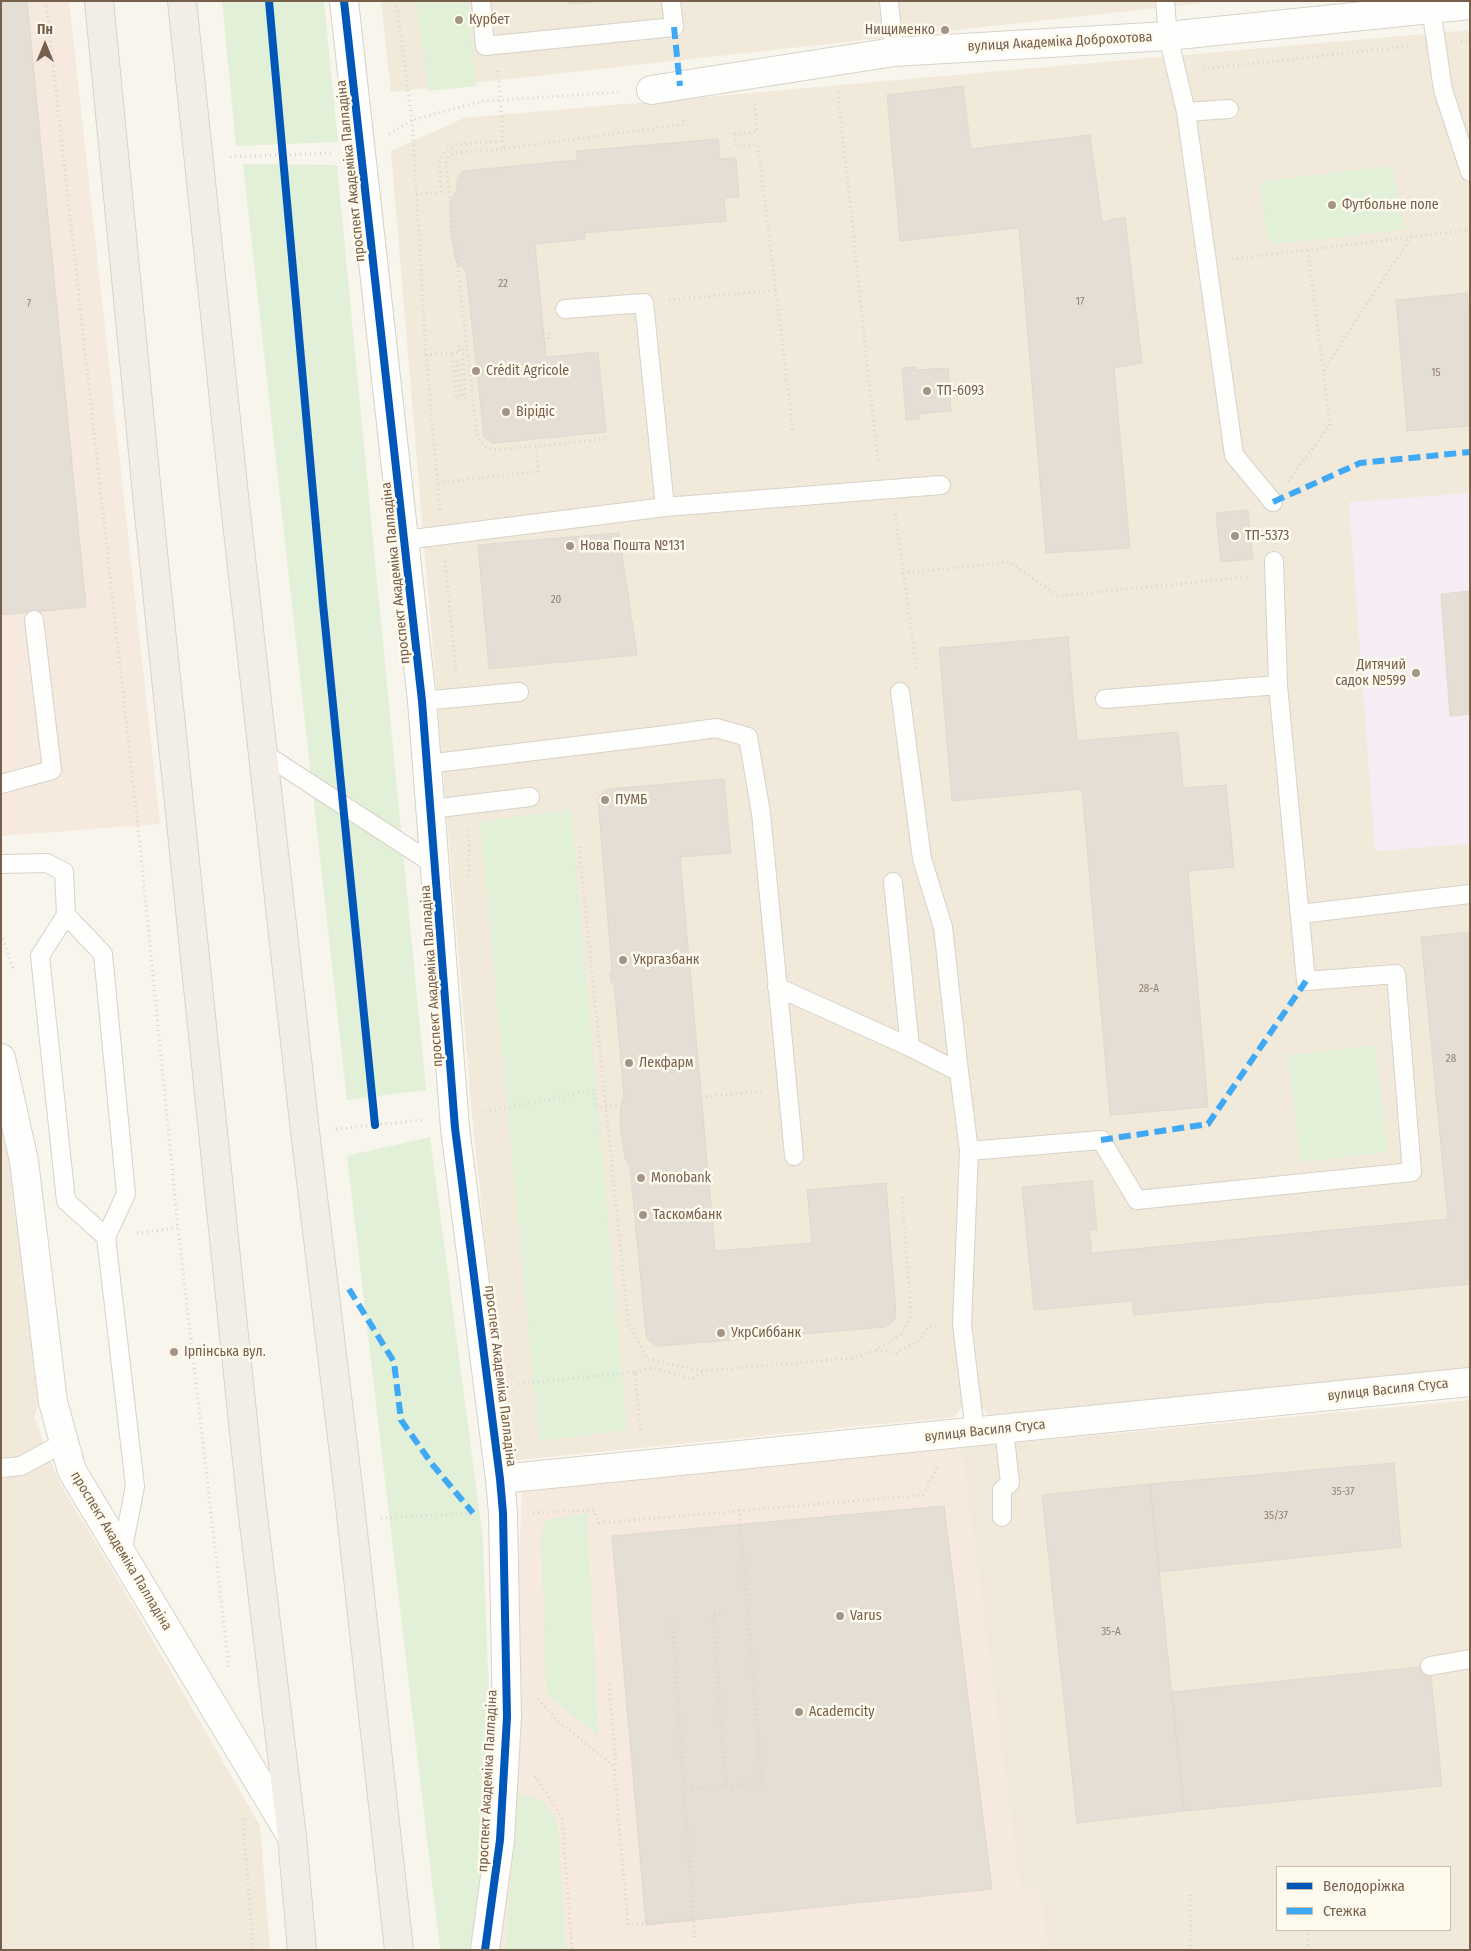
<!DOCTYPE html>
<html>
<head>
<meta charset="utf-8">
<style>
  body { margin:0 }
  #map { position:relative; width:1471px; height:1951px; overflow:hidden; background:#f8f5ed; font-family:"Fira Sans Condensed",sans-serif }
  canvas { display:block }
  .frame { position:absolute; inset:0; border:2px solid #77604b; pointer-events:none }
  .legend { position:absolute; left:1276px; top:1866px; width:175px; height:65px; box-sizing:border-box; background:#fffaee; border:1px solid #c9bcad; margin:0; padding:6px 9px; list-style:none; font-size:15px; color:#77604b }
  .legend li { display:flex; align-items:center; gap:10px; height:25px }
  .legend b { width:25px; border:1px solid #c9bcad }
  .north { position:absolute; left:20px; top:20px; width:50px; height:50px; -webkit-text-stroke:4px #fffaee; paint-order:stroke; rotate:0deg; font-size:14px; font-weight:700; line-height:20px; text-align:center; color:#77604b }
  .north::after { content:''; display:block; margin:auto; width:18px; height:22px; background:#77604b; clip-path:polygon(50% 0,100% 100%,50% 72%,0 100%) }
</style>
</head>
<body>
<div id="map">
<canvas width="1471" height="1951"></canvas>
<div class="frame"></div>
<ul class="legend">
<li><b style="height:6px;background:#0057b8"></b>Велодоріжка</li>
<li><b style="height:6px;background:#3fa9f5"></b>Стежка</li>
</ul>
<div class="north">Пн</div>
</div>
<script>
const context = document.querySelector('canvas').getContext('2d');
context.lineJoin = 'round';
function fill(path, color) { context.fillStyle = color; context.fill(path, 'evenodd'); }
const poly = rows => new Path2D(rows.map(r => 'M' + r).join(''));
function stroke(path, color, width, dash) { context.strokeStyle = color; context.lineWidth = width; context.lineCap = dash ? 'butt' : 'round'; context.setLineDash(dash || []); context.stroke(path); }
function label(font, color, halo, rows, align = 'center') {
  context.font = font + ' "Fira Sans Condensed",sans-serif'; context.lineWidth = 5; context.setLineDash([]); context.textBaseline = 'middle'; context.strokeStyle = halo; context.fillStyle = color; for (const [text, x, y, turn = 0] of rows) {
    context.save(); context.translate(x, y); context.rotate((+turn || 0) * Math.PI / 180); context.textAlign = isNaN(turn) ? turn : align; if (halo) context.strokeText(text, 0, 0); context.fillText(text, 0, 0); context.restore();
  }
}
const residential = poly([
  [381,1,1220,1,391,92],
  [1470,30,1470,1368,989,1415,970,1397,954,1417,517,1460,505,1437,471,1103,391,151,464,118],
  [1,1123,11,1167,38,1405,34,1418,60,1484,118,1580,260,1826,270,1950,1,1950],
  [1470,1400,1470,1950,1044,1950,1039,1889,1020,1888,961,1448],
  [1277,1867,1450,1867,1450,1930,1277,1930]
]);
const commercial = poly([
  [1,1,69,1,160,824,1,836],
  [961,1448,1020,1887,1039,1888,1041,1894,1048,1950,491,1950,512,1752,522,1489]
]);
const education = poly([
  [1470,493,1470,844,1375,851,1349,502]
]);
const green = poly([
  [222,1,324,1,338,142,236,146],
  [416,1,468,1,476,86,428,91],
  [243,164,337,165,426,1090,347,1100],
  [1392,166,1405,229,1269,245,1259,182],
  [571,809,627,1430,539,1441,480,822],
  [1375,1045,1388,1152,1301,1162,1288,1055],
  [430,1137,483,1539,494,1826,478,1950,440,1950,347,1156],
  [587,1513,599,1737,546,1693,541,1538,546,1520],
  [518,1794,529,1795,544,1802,553,1814,558,1827,566,1950,505,1950]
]);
const building = poly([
  [1,1,27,1,86,607,1,615,1,1],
  [569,1,605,1,569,4,569,1],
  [963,86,971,149,1090,135,1102,222,1125,217,1142,363,1114,368,1130,548,1046,553,1019,228,900,241,887,95,963,86],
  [718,139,720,159,736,158,739,197,724,198,726,221,584,233,585,239,535,244,546,357,598,352,606,432,496,443,492,443,484,437,466,270,458,264,455,257,450,229,450,203,457,189,457,179,463,171,577,160,577,151,718,139],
  [1467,293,1470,321,1470,426,1407,431,1396,300,1467,293],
  [915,367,916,370,948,368,951,411,919,414,919,419,906,420,902,368,915,367],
  [1248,510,1253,559,1221,562,1216,513,1248,510],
  [619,533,637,655,489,669,478,545,619,533],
  [1470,591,1470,714,1450,716,1441,594,1470,591],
  [1068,637,1077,741,1178,732,1183,788,1226,785,1234,867,1188,871,1208,1107,1110,1115,1082,789,952,801,939,648,1068,637],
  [724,779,731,853,680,857,715,1251,812,1243,807,1190,886,1183,896,1314,895,1318,889,1325,885,1327,660,1346,655,1345,648,1339,646,1334,630,1167,625,1158,622,1140,620,1122,621,1105,624,1097,614,983,611,982,610,972,612,970,598,798,604,791,608,789,724,779],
  [1470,932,1470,1284,1134,1315,1132,1301,1034,1310,1022,1187,1092,1181,1097,1230,1089,1230,1092,1253,1448,1219,1421,937,1470,932],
  [1394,1463,1401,1547,1159,1572,1150,1484,1394,1463],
  [1150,1484,1184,1811,1077,1823,1042,1495,1150,1484],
  [944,1506,992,1889,646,1925,612,1536,944,1506],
  [1430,1666,1442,1786,1184,1811,1172,1692,1430,1666]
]);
const path = poly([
  [46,1,141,855,178,1228,229,1668],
  [396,1,412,120,426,355,440,510],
  [1461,41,1470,40],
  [1203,69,1410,46],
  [498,71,504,149,456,153,449,156,446,165,477,436,485,447,497,450,606,439],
  [838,92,878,464],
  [755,104,757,132,735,134,736,146,758,145,793,432],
  [389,134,412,120,483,101,621,92],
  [504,149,684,124,684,117],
  [230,157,331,153],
  [416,194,441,192,439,163,445,151,457,144,504,141],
  [1232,259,1470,230],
  [669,300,776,290],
  [545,343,552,330],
  [426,355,459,353,458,347,462,347,466,398,463,398,459,362,456,362,460,399,456,399,452,354],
  [1323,371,1411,237],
  [1288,481,1330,425,1308,250],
  [438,483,538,471,536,446],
  [895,514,917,671],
  [445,561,456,672],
  [903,573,1010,562,1058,596,1248,577],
  [469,830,469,879],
  [579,847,628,1322,647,1359,703,1371,853,1358,875,1350,903,1333,911,1315,902,1196],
  [1,934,13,969],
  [701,1097,762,1091],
  [485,1112,594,1090,595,1108,621,1105],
  [336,1129,424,1120],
  [137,1233,178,1228],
  [876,1350,896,1353,917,1342,928,1327,937,1326],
  [635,1372,653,1368,692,1379,702,1372],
  [518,1384,635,1372,641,1433],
  [533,1513,594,1510,599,1523,923,1495,937,1467],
  [381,1518,472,1513],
  [725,1614,713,1614,726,1786,762,1784,739,1509],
  [672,1617,684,1790],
  [609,1684,616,1766],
  [538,1699,559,1722,614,1766,628,1925,693,1919],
  [535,1776,562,1818,572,1950],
  [243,1819,253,1950],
  [1190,1895,1191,1950],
  [695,1937,684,1790,726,1786],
  [1308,1950,1309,1930]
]);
const service = poly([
  [481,1,485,46,674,27,671,1],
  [889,1,894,52],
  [1165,1,1168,36,1186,112,1234,455,1273,502],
  [1430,1,1443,90,1470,172],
  [1186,112,1229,109],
  [565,309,644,303,665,507],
  [405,540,665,507,941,485],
  [900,692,922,859,943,927,959,1072],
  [1105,699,1278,685],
  [422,701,519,692],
  [263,753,435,865],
  [427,764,666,735,716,728,748,737,761,813,794,1156],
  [1,784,52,770,34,620],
  [431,809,530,797],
  [1,864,47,863,64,872,66,915,103,954,126,1194,106,1237,135,1486,122,1553],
  [893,882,910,1047],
  [1300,914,1470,894],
  [66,915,40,956,66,1201,106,1237],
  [777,987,910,1047,959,1072,969,1151,962,1324,975,1432],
  [969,1151,1101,1140,1137,1200,1412,1172,1396,974,1306,981,1278,685,1274,561],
  [1,1468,21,1466,63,1443],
  [1002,1517,1002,1490,1010,1483,1004,1429],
  [1430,1666,1470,1659]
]);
const minor = poly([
  [651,90,894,52,1168,36,1470,5]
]);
const tertiary = poly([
  [344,1,422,701,455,1128,500,1479,503,1513,507,1717,500,1840,485,1950],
  [1,1058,24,1161,53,1402,72,1471,292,1837],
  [500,1479,1470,1382]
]);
const trunk = poly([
  [99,1,148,504,251,1499,292,1837,302,1950],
  [182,1,233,486,305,1131,348,1487,399,1950]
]);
const quiet = poly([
  [674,27,680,86],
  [1273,502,1360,463,1470,452],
  [1101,1140,1208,1124,1306,981],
  [349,1289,394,1362,401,1420,432,1464,473,1513]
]);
const cycleway = poly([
  [269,1,323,604,375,1125],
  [344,1,422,701,455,1128,500,1479,503,1513,507,1717,500,1840,485,1950]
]);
const markers = [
  [459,20,5,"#a49484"],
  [945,30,5,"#a49484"],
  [1332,205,5,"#a49484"],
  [476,371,5,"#a49484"],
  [927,391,5,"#a49484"],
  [506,412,5,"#a49484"],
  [1235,536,5,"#a49484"],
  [570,546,5,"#a49484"],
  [1416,673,5,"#a49484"],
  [605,800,5,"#a49484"],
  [623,960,5,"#a49484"],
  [629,1063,5,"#a49484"],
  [641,1178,5,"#a49484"],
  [643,1215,5,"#a49484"],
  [721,1333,5,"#a49484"],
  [174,1352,5,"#a49484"],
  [840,1616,5,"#a49484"],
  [799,1712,5,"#a49484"]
];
const numberNames = [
  ["22",503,284],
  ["17",1080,302],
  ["7",29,304],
  ["15",1436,373],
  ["20",556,600],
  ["28-А",1149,989],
  ["28",1451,1059],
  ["35-37",1343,1492],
  ["35/37",1276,1516],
  ["35-А",1111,1632]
];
const poiNames = [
  ["Курбет",469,20],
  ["Нищименко",935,30,"right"],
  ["Футбольне поле",1342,205],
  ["Crédit Agricole",486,371],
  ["ТП-6093",937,391],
  ["Вірідіс",516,412],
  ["ТП-5373",1245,536],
  ["Нова Пошта №131",580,546],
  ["Дитячий",1406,665,"right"],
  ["садок №599",1406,681,"right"],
  ["ПУМБ",615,800],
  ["Укргазбанк",633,960],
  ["Лекфарм",639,1063],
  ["Monobank",651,1178],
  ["Таскомбанк",653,1215],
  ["УкрСиббанк",731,1333],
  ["Ірпінська вул.",184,1352],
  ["Varus",850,1616],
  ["Academcity",809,1712]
];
const streetNames = [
  ["вулиця Академіка Доброхотова",1060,42,-3],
  ["проспект Академіка Палладіна",351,171,-96],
  ["проспект Академіка Палладіна",396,573,-96],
  ["проспект Академіка Палладіна",432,976,-94],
  ["проспект Академіка Палладіна",500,1376,83],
  ["вулиця Василя Стуса",1388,1390,-6],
  ["вулиця Василя Стуса",985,1431,-6],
  ["проспект Академіка Палладіна",121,1551,59],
  ["проспект Академіка Палладіна",488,1781,-87]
];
fill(residential, '#f1e9da');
fill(commercial, '#f6e9dd');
fill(education, '#f6ecf4');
fill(green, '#e2f0d7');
fill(building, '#e4ded4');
stroke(building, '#e1d9cf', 1);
stroke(service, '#d7d2cb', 20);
stroke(minor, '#d7d2cb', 30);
stroke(tertiary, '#d7d2cb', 30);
stroke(trunk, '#d9d2ca', 30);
stroke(path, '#dad5ce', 3, [1, 4]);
stroke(service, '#fefefc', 18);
stroke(minor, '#fefefc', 28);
stroke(tertiary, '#fefefc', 28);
stroke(trunk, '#f2ede6', 28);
stroke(quiet, '#3fa9f5', 6, [12, 6]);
stroke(cycleway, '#0057b8', 8);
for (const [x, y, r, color] of markers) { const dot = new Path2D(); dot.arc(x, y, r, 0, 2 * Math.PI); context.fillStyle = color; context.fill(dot); stroke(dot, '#fffaee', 2); }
label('11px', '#948270', null, numberNames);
label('14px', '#77604b', '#fffaee', poiNames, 'left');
label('14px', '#77604b', '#fffaee', streetNames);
</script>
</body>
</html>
